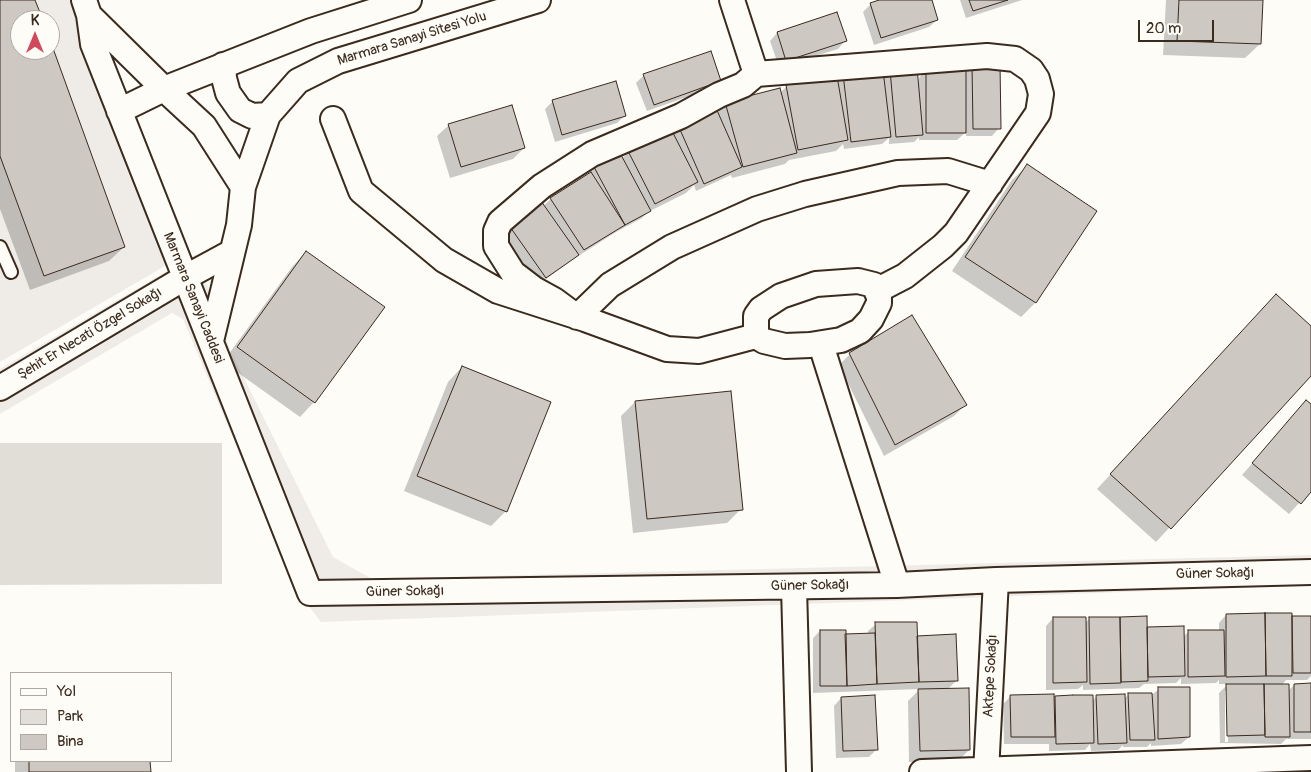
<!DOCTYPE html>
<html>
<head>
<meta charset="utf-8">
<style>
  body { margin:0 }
  #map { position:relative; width:1311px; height:772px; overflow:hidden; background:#fdfcf7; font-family:Pangolin,sans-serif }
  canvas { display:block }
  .legend { position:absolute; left:10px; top:672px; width:162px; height:90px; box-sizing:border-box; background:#fdfcf7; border:1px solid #afa8a0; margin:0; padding:6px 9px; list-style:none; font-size:15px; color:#3b2a1e }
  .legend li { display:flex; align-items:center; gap:10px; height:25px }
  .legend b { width:25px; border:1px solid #afa8a0 }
  .north { position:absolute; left:10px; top:10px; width:50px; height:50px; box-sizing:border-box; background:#fdfcf7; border:1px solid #afa8a0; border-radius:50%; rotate:0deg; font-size:14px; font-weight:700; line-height:20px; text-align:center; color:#3b2a1e }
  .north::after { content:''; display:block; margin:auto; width:18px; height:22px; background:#d1495b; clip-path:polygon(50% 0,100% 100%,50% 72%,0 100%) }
  .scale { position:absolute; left:1138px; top:20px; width:76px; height:22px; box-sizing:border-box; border:2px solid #3b2a1e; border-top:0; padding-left:6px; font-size:15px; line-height:18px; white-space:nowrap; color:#3b2a1e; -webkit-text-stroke:4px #fdfcf7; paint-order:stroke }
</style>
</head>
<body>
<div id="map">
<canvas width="1311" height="772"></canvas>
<ul class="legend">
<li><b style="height:6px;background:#fdfcf7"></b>Yol</li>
<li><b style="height:14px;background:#e1ded7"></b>Park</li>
<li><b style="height:14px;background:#cdc8c2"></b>Bina</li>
</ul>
<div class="north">K</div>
<div class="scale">20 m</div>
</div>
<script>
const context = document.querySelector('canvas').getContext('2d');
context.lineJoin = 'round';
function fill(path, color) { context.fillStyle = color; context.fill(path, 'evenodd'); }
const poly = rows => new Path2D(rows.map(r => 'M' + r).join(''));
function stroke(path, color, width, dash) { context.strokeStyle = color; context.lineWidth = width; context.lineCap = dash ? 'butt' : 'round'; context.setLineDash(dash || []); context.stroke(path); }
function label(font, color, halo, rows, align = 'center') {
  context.font = font + ' Pangolin,sans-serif'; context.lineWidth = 4; context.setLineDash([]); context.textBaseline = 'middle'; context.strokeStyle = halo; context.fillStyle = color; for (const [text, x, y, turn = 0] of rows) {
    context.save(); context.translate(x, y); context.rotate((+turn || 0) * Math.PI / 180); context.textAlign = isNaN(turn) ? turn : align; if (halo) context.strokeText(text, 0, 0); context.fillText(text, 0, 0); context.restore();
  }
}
const built = poly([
  [0,0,70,0,170,263,0,362],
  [20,20,50,20,50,50,20,50],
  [196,254,230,350,333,557,372,579,1311,555,1311,585,321,622,298,592,183,319,172,313,0,414,0,369]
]);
const green = poly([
  [0,443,222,443,222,584,0,585]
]);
const shadow = poly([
  [0,0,34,0,41,20,20,20,20,50,50,50,50,44,124,247,109,261,30,290,0,209],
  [884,0,931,0,937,20,929,27,874,45,863,12,871,4],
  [960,0,1022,0,966,18],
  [1166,0,1261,0,1260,44,1245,58,1163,55],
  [837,14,845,41,838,49,779,67,770,41,777,33],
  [972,65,999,128,992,136,966,136,966,132,957,140,919,140,919,137,914,142,889,144,889,138,882,144,844,149,843,144,836,151,789,160,785,164,732,178,731,175,696,191,694,185,686,193,648,212,642,218,616,232,572,260,538,285,501,233,543,206,551,199,588,175,595,168,622,159,628,152,671,130,717,113,726,103,780,93,787,86,837,83,844,75,883,79,891,71,919,84,919,78,926,70,964,73],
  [644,75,720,81,712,88,647,111,636,83],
  [553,101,625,115,617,123,555,142,545,109],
  [449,125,524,148,513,159,450,178,437,136],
  [1027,166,1096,212,1035,303,1021,317,952,271,1012,180],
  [306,252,383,307,314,402,300,417,223,362,292,267],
  [1276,295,1311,328,1311,375,1156,542,1097,489],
  [850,354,965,405,954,416,884,456,839,365],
  [462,367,506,511,491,526,404,491,448,382],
  [635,402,741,509,727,523,633,533,621,416],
  [1306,402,1311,406,1311,490,1289,514,1242,475],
  [1226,615,1311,617,1311,676,1307,680,1286,680,1282,685,1288,691,1294,685,1311,685,1311,739,1286,739,1281,744,1220,743,1219,693,1228,684,1219,684,1219,680,1216,683,1181,684,1181,678,1176,683,1144,684,1139,688,1083,690,1083,685,1078,689,1046,690,1046,626,1053,618,1085,623,1090,618,1146,617,1146,628,1183,637,1188,632,1219,631,1219,623],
  [1225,691,1227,691,1228,742,1225,742],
  [876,624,916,637,957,680,947,690,969,750,958,761,909,762,908,701,920,689,813,693,813,638,820,631,844,636,868,635,868,631],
  [1159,689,1189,737,1181,744,1151,746,1151,743,1147,747,1123,747,1123,745,1118,750,1091,751,1090,744,1085,750,1049,751,1049,744,1004,744,1003,704,1011,696,1092,697,1092,701,1097,696,1124,699,1129,694,1153,694],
  [841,698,877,749,869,757,836,758,834,706],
  [15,761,149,761,149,772,15,772]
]);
const building = poly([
  [0,0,35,0,43,20,20,20,20,50,50,50,50,40,125,247,44,276,0,156,0,0],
  [879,0,932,0,938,20,881,38,870,3,879,0],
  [969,0,1008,0,973,11,969,0],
  [1179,0,1263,0,1261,44,1177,41,1179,0],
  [837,12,847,41,786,61,777,32,837,12],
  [711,51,721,81,654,105,643,74,711,51],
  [972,64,1000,64,1001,129,973,129,972,64],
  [917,67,923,135,896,137,890,70,917,67],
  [926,69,966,69,966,133,926,133,926,69],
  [883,70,891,137,851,142,843,74,883,70],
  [837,76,848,140,798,150,786,85,837,76],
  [616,81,626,116,562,135,552,100,616,81],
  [780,88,797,153,743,167,725,102,780,88],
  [512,105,525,148,461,167,448,124,512,105],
  [716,108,742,167,704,184,678,125,716,108],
  [671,129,698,182,655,204,628,151,671,129],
  [620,153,651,211,625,225,594,167,620,153],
  [1027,164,1097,211,1036,303,965,257,1027,164],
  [591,172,625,225,584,250,550,198,591,172],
  [541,201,579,255,546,278,508,224,541,201],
  [306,251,385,307,315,403,237,347,306,251],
  [1276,294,1311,326,1311,376,1171,529,1110,474,1276,294],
  [912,315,967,405,895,445,849,353,912,315],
  [462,366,551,402,507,512,417,476,462,366],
  [731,391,743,510,647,519,635,401,731,391],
  [1306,400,1311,404,1311,492,1301,504,1252,463,1306,400],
  [1265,613,1292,613,1292,676,1266,676,1265,613],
  [1265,613,1266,676,1226,677,1226,614,1265,613],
  [1147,616,1148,681,1121,682,1120,617,1147,616],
  [1292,616,1311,616,1311,673,1293,673,1292,616],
  [1053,617,1086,617,1087,682,1053,683,1053,617],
  [1089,617,1120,617,1121,683,1090,684,1089,617],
  [875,622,917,622,919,682,877,684,875,622],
  [1184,626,1185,676,1148,677,1147,627,1184,626],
  [820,630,846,630,847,686,820,686,820,630],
  [1188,630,1224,630,1225,676,1188,677,1188,630],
  [875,633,877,684,847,686,845,634,875,633],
  [956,634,958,681,919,682,917,636,956,634],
  [1311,683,1311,732,1294,732,1294,684,1311,683],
  [1226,684,1264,684,1265,735,1227,736,1226,684],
  [1264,684,1289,684,1290,737,1265,737,1264,684],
  [1158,687,1190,687,1190,737,1158,739,1158,687],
  [969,688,970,750,920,751,918,689,969,688],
  [1128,693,1152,693,1155,740,1130,740,1128,693],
  [1054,694,1055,737,1011,737,1010,695,1054,694],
  [1125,694,1127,743,1098,744,1096,695,1125,694],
  [875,695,878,750,843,751,841,697,875,695],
  [1073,695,1093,695,1094,743,1056,744,1055,696,1073,695],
  [29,761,150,761,151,772,29,772,29,761]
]);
const lane = poly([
  [0,247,11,272]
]);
const street = poly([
  [84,0,89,15,93,44,310,593,897,585,996,580,1311,572],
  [732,0,756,74,743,85,719,95,681,116,592,154,542,186,500,222,496,231,496,246,513,273,534,289,554,300,577,317,610,285,672,247,757,209,805,194,898,173,948,171,990,184],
  [89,15,164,89,204,126,243,187],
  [223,65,224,78,228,93,240,110,252,116,268,115],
  [756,74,987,56,1015,59,1031,70,1037,79,1041,94,1038,113,956,233,943,246,905,276,878,290],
  [119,111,164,89,311,31,409,0],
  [333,119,361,191,444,260,498,291,585,319,667,349,699,351,756,336],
  [858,281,874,285,879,297,879,303,871,319,860,331,841,340,810,345,785,346,764,341,756,336,756,316,761,309,781,296,816,284,858,281],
  [211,341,239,225,243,187,268,115,298,81,338,61,538,0],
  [826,343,823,351,897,585],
  [0,388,186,277,232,252],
  [794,587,799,772],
  [922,772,1311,758],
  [986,772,996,580]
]);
const streetNames = [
  ["Marmara Sanayi Sitesi Yolu",412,39,-17],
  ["Marmara Sanayi Caddesi",193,298,68],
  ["Şehit Er Necati Özgel Sokağı",90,334,-31],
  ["Güner Sokağı",1215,574,-1],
  ["Güner Sokağı",810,586,-1],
  ["Güner Sokağı",405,592,-1],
  ["Aktepe Sokağı",991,676,-87]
];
fill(built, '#efece7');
fill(green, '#e1ded7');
fill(shadow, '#0003');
fill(building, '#cdc8c2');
stroke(building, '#3b2a1e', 1);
stroke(lane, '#3b2a1e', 16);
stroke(street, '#3b2a1e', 28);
stroke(lane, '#fdfcf7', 12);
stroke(street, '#fdfcf7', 24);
label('14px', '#3b2a1e', '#fdfcf7', streetNames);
</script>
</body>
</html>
